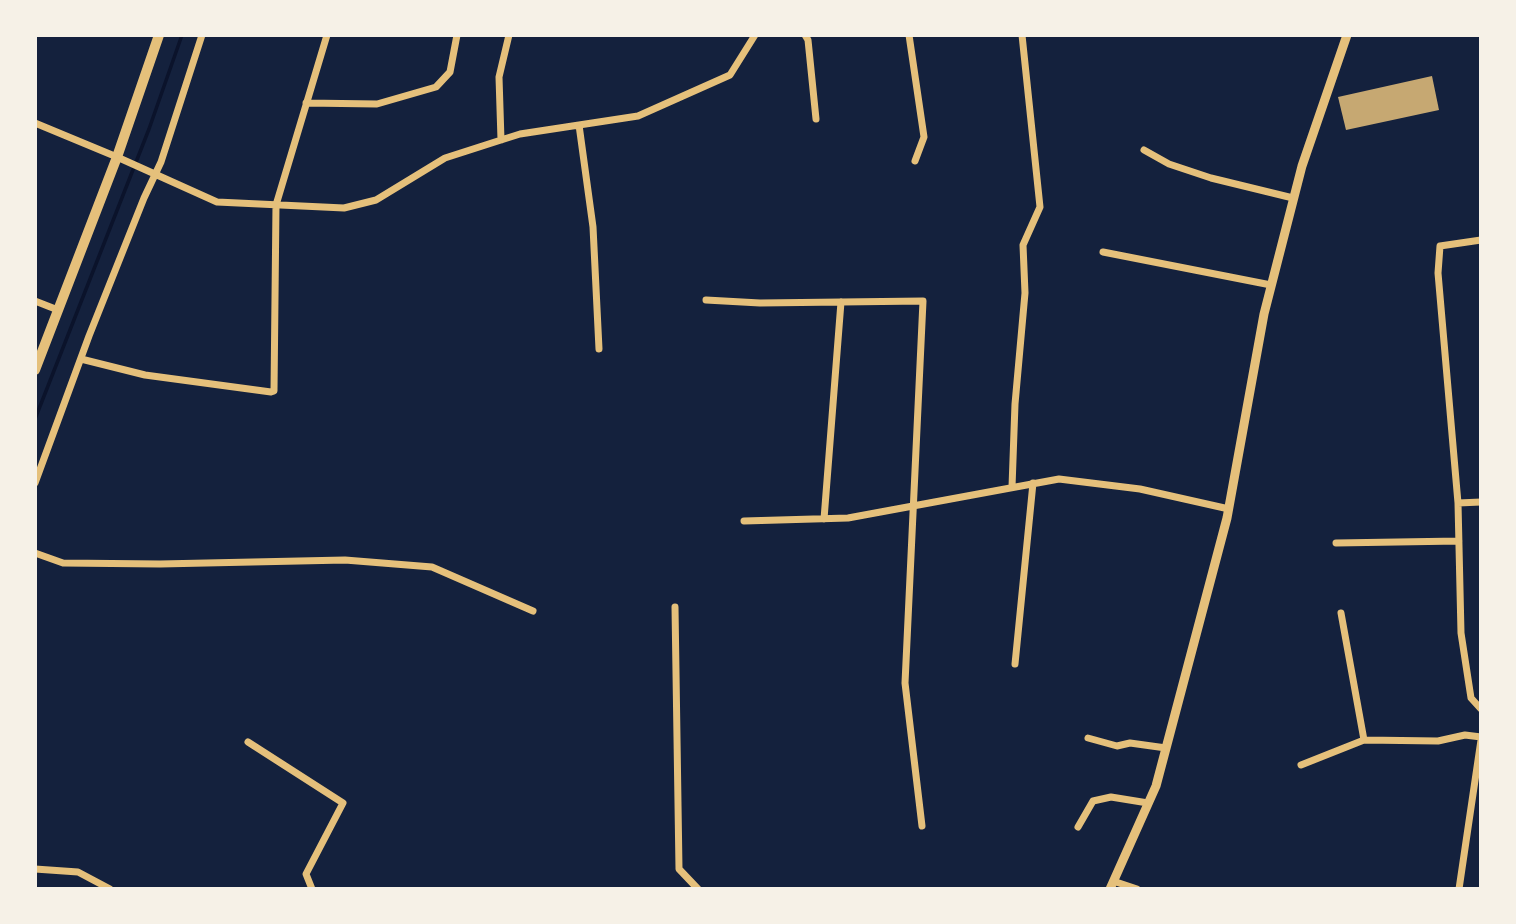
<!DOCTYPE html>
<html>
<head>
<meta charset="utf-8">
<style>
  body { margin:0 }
  #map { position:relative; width:1516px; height:924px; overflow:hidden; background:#14213d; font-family:Lato,sans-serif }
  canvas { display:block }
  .frame { position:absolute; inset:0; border:37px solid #f6f1e7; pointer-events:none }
</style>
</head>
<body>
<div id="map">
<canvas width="1516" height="924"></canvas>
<div class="frame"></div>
</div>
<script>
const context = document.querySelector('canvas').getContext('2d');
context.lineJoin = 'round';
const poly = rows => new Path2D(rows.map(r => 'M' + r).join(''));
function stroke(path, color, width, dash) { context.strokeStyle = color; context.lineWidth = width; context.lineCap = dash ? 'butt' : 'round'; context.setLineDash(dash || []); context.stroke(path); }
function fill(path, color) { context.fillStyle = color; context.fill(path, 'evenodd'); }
const stream = poly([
  [35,419,149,129,182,35]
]);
const building = poly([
  [1432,76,1439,110,1346,130,1338,97]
]);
const minor = poly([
  [805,35,808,40,816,119],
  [909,35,924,137,915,161],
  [306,103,377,104,436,87,450,72,457,35],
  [35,123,117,157,217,202,344,208,376,200,445,158,501,140,520,134,638,116,730,75,755,35],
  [579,125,593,227,599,349],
  [501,140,499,77,509,35],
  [1144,150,1169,164,1211,178,1293,198],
  [1481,240,1440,246,1438,273,1458,503,1461,633,1471,698,1481,709],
  [1103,252,1271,285],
  [706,300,760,303,923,301,905,683,922,826],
  [35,301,58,310],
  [81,359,145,375,271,392,274,391,276,205,327,35],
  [35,483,89,336,144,198,161,162,202,35],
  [1012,487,1015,404,1025,293,1023,245,1040,207,1022,35],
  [1458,503,1481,502],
  [824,519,841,302],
  [744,521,848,518,1059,479,1140,489,1229,509],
  [1336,543,1459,541],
  [35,553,63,563,160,564,345,560,432,567,533,611],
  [675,607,679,869,698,889],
  [1341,613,1364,740],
  [1015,664,1033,483],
  [1088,738,1117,746,1130,743,1166,748],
  [248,742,343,803,306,874,312,889],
  [1301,765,1364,740,1438,741,1465,735,1481,737],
  [1078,827,1093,801,1111,797,1148,803],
  [35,869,78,872,110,889],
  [1113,881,1137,889],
  [1459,889,1481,740]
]);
const tertiary = poly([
  [1110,889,1156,786,1227,518,1264,314,1302,166,1347,35]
]);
const secondary = poly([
  [35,370,117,157,159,35]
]);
stroke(stream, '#0b132b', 3.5);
fill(building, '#c6a872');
stroke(minor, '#e5c07b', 7);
stroke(tertiary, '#e5c07b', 9);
stroke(secondary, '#e5c07b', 10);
</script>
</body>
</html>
